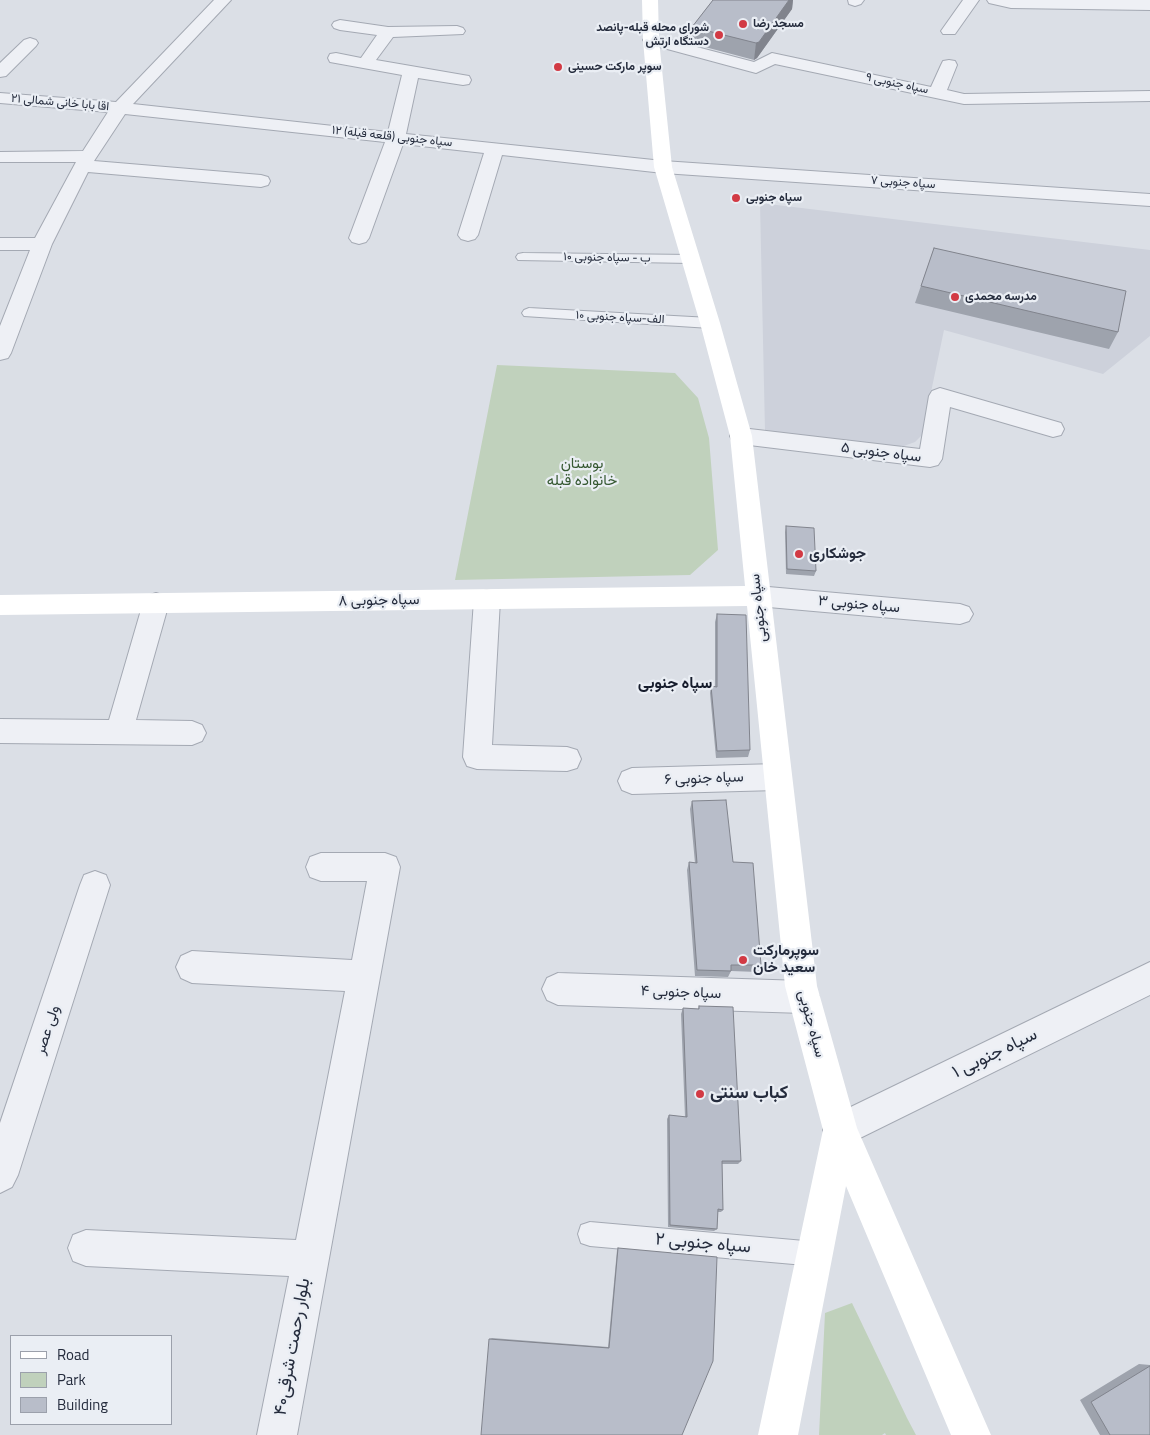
<!DOCTYPE html>
<html>
<head>
<meta charset="utf-8">
<style>
  body { margin:0 }
  #map { position:relative; width:1150px; height:1435px; overflow:hidden; background:#dbdfe6; font-family:"Titillium Web",sans-serif }
  canvas { display:block }
  .legend { position:absolute; left:10px; top:1335px; width:162px; height:90px; box-sizing:border-box; background:#eaeef4; border:1px solid #9ba0ab; margin:0; padding:6px 9px; list-style:none; font-size:15px; color:#252c3d }
  .legend li { display:flex; align-items:center; gap:10px; height:25px }
  .legend b { width:25px; border:1px solid #9ba0ab }
</style>
</head>
<body>
<div id="map">
<canvas width="1150" height="1435"></canvas>
<ul class="legend">
<li><b style="height:6px;background:#fff"></b>Road</li>
<li><b style="height:14px;background:#c0d1bc"></b>Park</li>
<li><b style="height:14px;background:#b8bdc9"></b>Building</li>
</ul>
</div>
<script>
const context = document.querySelector('canvas').getContext('2d');
context.lineJoin = 'round';
function fill(path, color) { context.fillStyle = color; context.fill(path, 'evenodd'); }
const poly = rows => new Path2D(rows.map(r => 'M' + r).join(''));
function stroke(path, color, width, dash) { context.strokeStyle = color; context.lineWidth = width; context.lineCap = dash ? 'butt' : 'round'; context.setLineDash(dash || []); context.stroke(path); }
function label(font, color, halo, rows, align = 'center') {
  context.font = font + ' "Titillium Web",Vazirmatn,sans-serif'; context.lineWidth = 4.5; context.setLineDash([]); context.textBaseline = 'middle'; context.strokeStyle = halo; context.fillStyle = color; for (const [text, x, y, turn = 0] of rows) {
    context.save(); context.translate(x, y); context.rotate((+turn || 0) * Math.PI / 180); context.textAlign = isNaN(turn) ? turn : align; if (halo) context.strokeText(text, 0, 0); context.fillText(text, 0, 0); context.restore();
  }
}
const built = poly([
  [760,203,1150,250,1150,336,1103,374,944,330,922,435,915,442,901,447,765,431]
]);
const green = poly([
  [497,365,675,373,698,398,709,438,718,550,690,575,455,580],
  [852,1303,907,1418,916,1435,886,1435,885,1433,882,1435,819,1435,825,1313]
]);
const lane = poly([
  [523,253,691,255,698,259,691,263,518,260,516,257,518,254,523,253],
  [529,308,710,318,715,320,717,323,715,326,710,328,524,316,522,313,524,310,529,308],
  [590,1222,816,1242,825,1245,828,1254,825,1263,816,1266,590,1246,581,1243,578,1234,581,1225,590,1222]
]);
const street = poly([
  [214,0,231,0,133,104,388,132,402,75,330,62,328,58,330,54,336,53,361,58,377,35,340,30,334,28,332,25,334,22,340,20,388,27,457,26,463,28,465,31,463,34,393,37,376,60,463,75,469,76,471,80,469,84,463,85,418,78,406,134,663,161,1150,194,1150,206,663,173,502,155,478,235,475,239,468,241,461,239,458,235,484,153,403,144,369,238,366,242,359,244,352,242,349,238,385,142,125,114,94,161,261,175,268,177,270,181,268,185,261,187,88,172,52,244,11,353,8,358,0,360,0,326,30,250,0,250,0,238,35,238,76,162,0,162,0,152,83,151,108,112,0,103,0,93,116,102,214,0],
  [848,0,864,0,861,4,855,6,849,4,848,0],
  [963,0,979,0,955,34,943,34,941,31,963,0],
  [987,0,1150,0,1150,10,1011,8,989,3,987,0],
  [651,35,754,62,772,53,931,87,941,65,943,61,949,60,955,61,957,65,947,90,964,94,1150,91,1150,101,964,104,775,64,756,73,645,43,643,40,645,37,651,35],
  [30,38,36,40,38,43,36,46,6,76,0,77,0,63,24,40,30,38],
  [940,388,1061,423,1064,429,1061,435,1053,437,950,407,942,459,938,465,930,467,741,444,733,442,730,436,733,430,741,428,920,449,929,396,932,391,940,388],
  [757,586,960,604,969,607,973,614,969,621,960,624,757,606,748,603,744,596,748,589,757,586],
  [487,590,496,593,500,600,492,745,567,747,577,750,581,759,577,768,567,771,477,769,467,766,463,757,474,600,478,593,487,590],
  [156,593,165,596,169,603,136,720,192,721,202,725,206,733,202,741,192,745,0,743,0,719,109,720,143,603,147,596,156,593],
  [777,764,787,768,791,777,787,786,777,790,632,794,622,790,618,781,622,772,632,768,777,764],
  [321,853,385,853,396,857,400,867,297,1435,257,1435,289,1276,86,1266,73,1261,68,1248,73,1235,86,1230,296,1240,345,991,192,983,181,978,176,967,181,956,192,951,352,960,367,881,321,881,310,877,306,867,310,857,321,853],
  [95,871,106,875,110,885,18,1175,12,1187,0,1193,0,1123,80,885,84,875,95,871],
  [1150,962,1150,995,852,1142,840,1147,828,1142,823,1130,828,1118,1150,962],
  [558,973,803,981,814,986,819,997,814,1008,803,1013,558,1005,547,1000,542,989,547,978,558,973]
]);
const secondary = poly([
  [642,0,658,0,659,40,672,167,720,323,752,436,817,986,857,1128,991,1435,951,1435,846,1186,798,1435,758,1435,823,1130,785,986,747,606,0,615,0,595,745,586,730,436,700,323,654,167,643,40,642,0]
]);
const wall = poly([
  [713,0,793,0,792,9,757,58,754,60,690,43,692,27],
  [934,248,1118,332,1109,349,915,303],
  [786,526,816,571,814,576,786,574,785,532],
  [717,614,750,750,748,757,716,758,710,693,711,686,715,687,715,622],
  [692,801,733,862,761,965,758,972,731,971,728,977,695,976,687,870,689,862,695,863,690,809],
  [699,1006,741,1161,738,1164,722,1164,723,1210,721,1212,718,1212,717,1229,714,1231,668,1227,667,1119,669,1115,685,1117,681,1014,683,1008,698,1009],
  [618,1248,713,1361,489,1339,492,1338,608,1347,617,1250],
  [1139,1364,1150,1365,1150,1435,1100,1435,1080,1400]
]);
const shadedWall = poly([
  [789,0,793,0,792,9,757,58,754,60,756,43]
]);
const building = poly([
  [713,0,789,0,759,42,756,43,692,27,713,0],
  [934,248,1126,291,1118,332,921,286,934,248],
  [786,526,814,528,816,571,787,569,786,526],
  [717,614,746,615,750,750,717,751,711,686,717,687,717,614],
  [726,800,733,862,753,863,761,965,731,965,731,971,697,970,689,862,697,863,692,801,726,800],
  [699,1006,733,1007,741,1161,722,1161,723,1210,718,1209,717,1229,670,1225,669,1115,687,1117,683,1008,699,1009,699,1006],
  [618,1248,717,1257,713,1361,682,1435,481,1435,489,1339,609,1348,618,1248],
  [1150,1366,1150,1435,1110,1435,1091,1402,1150,1366]
]);
const markers = [
  [743,24,5,"#d23a44"],
  [719,35,5,"#d23a44"],
  [558,67,5,"#d23a44"],
  [736,198,5,"#d23a44"],
  [955,297,5,"#d23a44"],
  [799,554,5,"#d23a44"],
  [743,960,5,"#d23a44"],
  [700,1094,5,"#d23a44"]
];
const farPoinames = [
  ["مسجد رضا",753,24],
  ["شورای محله قبله-پانصد",709,28,"right"],
  ["دستگاه ارتش",709,42,"right"],
  ["سوپر مارکت حسینی",568,67],
  ["سپاه جنوبی",746,198],
  ["مدرسه محمدی",965,297]
];
const farStreetnames = [
  ["۹ سپاه جنوبی",897,84,12],
  ["۲۱ اقا بابا خانی شمالی",60,103,5],
  ["۱۲ سپاه جنوبی (قلعه قبله)",392,137,6],
  ["۷ سپاه جنوبی",903,183,4],
  ["۱۰ ب - سپاه جنوبی",607,258,1],
  ["۱۰ الف-سپاه جنوبی",620,318,3]
];
const streetNames = [
  ["۵ سپاه جنوبی",881,453,7],
  ["۸ سپاه جنوبی",379,601,-1],
  ["۳ سپاه جنوبی",859,605,5],
  ["سپاه جنوبی",759,608,-96],
  ["۶ سپاه جنوبی",704,779,-2],
  ["۴ سپاه جنوبی",681,993,2],
  ["سپاه جنوبی",811,1024,75],
  ["ولی عصر",48,1030,-72]
];
const parkNames = [
  ["بوستان",582,464],
  ["خانواده قبله",582,481]
];
const poiNames = [
  ["جوشکاری",809,554],
  ["سوپرمارکت",753,951],
  ["سعید خان",753,968]
];
const neighbourhoodNames = [
  ["سپاه جنوبی",675,684]
];
const nearStreetnames = [
  ["۱ سپاه جنوبی",995,1054,-26],
  ["۲ سپاه جنوبی",703,1244,5],
  ["بلوار رحمت شرقی۴۰",293,1347,-80]
];
const nearPoinames = [
  ["کباب سنتی",710,1094]
];
fill(built, '#cdd1db');
fill(green, '#c0d1bc');
stroke(lane, '#a4a9b3', 2);
stroke(street, '#a4a9b3', 2);
fill(lane, '#eef0f5');
fill(street, '#eef0f5');
fill(secondary, '#fff');
fill(wall, '#9ea3ad');
fill(shadedWall, '#81848d');
fill(building, '#b8bdc9');
stroke(building, '#81848d', 1);
for (const [x, y, r, color] of markers) { const dot = new Path2D(); dot.arc(x, y, r, 0, 2 * Math.PI); context.fillStyle = color; context.fill(dot); stroke(dot, '#eaeef4', 2); }
label('bold 12px', '#252c3d', '#eaeef4', farPoinames, 'left');
label('12px', '#252c3d', '#eaeef4', farStreetnames);
label('15px', '#252c3d', '#eaeef4', streetNames);
label('15px', '#365932', '#eaeef4', parkNames);
label('bold 15px', '#252c3d', '#eaeef4', poiNames, 'left');
label('bold 16px', '#171d2d', '#eaeef4', neighbourhoodNames);
label('18px', '#252c3d', '#eaeef4', nearStreetnames);
label('bold 18px', '#252c3d', '#eaeef4', nearPoinames, 'left');
</script>
</body>
</html>
